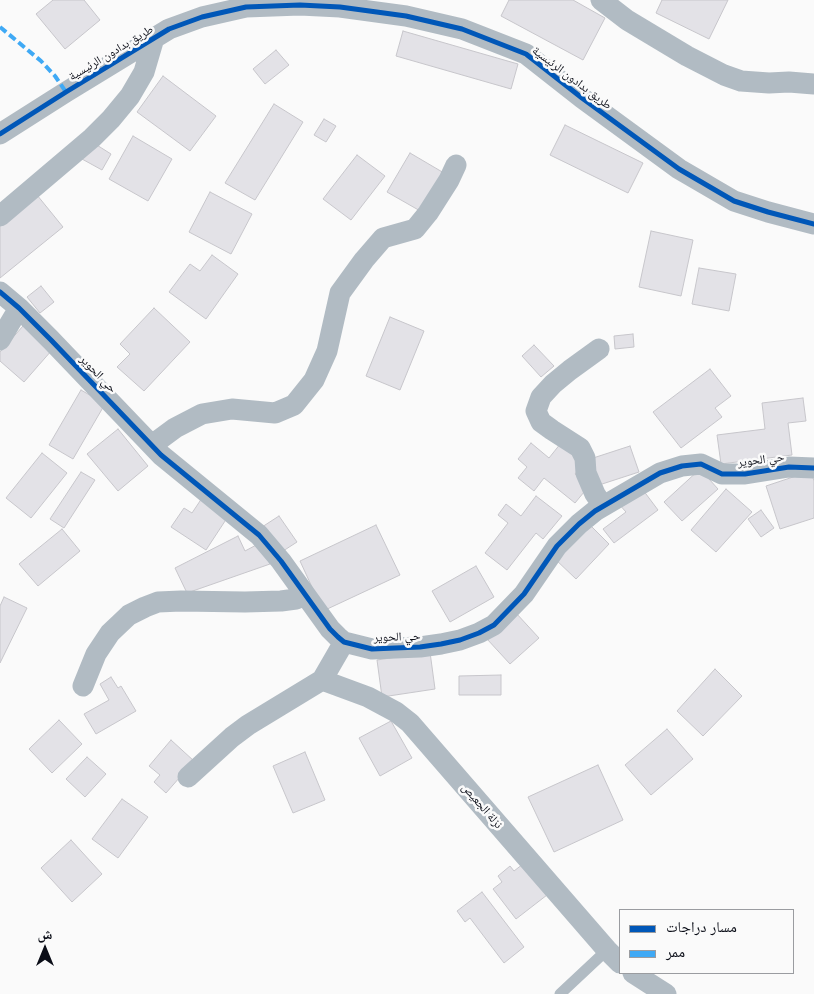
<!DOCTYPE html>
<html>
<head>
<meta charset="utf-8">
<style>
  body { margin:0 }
  #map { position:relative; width:814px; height:994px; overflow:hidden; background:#fafafa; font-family:Montserrat,"Noto Naskh Arabic",sans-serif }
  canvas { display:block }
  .legend { position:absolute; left:619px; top:909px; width:175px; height:65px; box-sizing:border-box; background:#fafafa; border:1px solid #9a9ca0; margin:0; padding:6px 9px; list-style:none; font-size:15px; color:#0b0e18 }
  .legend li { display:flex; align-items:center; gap:10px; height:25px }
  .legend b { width:25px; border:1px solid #9a9ca0 }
  .north { position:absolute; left:20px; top:924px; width:50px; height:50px; -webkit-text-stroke:4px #fafafa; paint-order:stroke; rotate:0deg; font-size:14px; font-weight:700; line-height:20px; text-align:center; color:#0b0e18 }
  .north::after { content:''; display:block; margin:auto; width:18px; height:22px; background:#0b0e18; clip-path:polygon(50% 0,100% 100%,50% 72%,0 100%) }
</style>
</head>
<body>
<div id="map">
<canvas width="814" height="994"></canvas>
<ul class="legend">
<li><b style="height:6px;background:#0057b8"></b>مسار دراجات</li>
<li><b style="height:6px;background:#3fa9f5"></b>ممر</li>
</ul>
<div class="north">ش</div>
</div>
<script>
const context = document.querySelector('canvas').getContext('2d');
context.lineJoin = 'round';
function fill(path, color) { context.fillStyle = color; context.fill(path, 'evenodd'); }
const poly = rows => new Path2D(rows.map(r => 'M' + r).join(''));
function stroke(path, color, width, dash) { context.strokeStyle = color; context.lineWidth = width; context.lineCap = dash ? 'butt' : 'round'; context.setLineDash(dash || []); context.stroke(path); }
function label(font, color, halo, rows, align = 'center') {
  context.font = font + ' Montserrat,"Noto Naskh Arabic",sans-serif'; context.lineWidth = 5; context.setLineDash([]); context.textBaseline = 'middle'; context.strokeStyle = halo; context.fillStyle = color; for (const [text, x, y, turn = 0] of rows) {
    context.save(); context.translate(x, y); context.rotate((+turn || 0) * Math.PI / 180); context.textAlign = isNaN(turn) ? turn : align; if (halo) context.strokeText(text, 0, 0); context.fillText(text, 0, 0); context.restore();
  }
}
const building = poly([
  [53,0,84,0,100,20,65,49,36,14,53,0],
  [509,0,573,0,605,18,583,60,501,16,509,0],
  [662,0,728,0,709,39,656,13,662,0],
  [403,31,518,64,511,89,396,56,403,31],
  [276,50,289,65,265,84,253,69,276,50],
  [163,76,216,116,190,151,137,112,163,76],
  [274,104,303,122,255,200,225,183,274,104],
  [324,119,336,126,326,142,314,135,324,119],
  [565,125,643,163,628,193,550,155,565,125],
  [133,136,172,159,148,201,109,179,133,136],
  [92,142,111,154,102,170,82,159,92,142],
  [410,153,444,173,422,212,387,192,410,153],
  [357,155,385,176,351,220,323,199,357,155],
  [210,192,252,214,231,254,189,232,210,192],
  [37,195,63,227,0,278,0,225,37,195],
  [651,231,693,240,681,296,639,287,651,231],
  [212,255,238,274,206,319,169,292,190,264,200,271,212,255],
  [699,268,736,274,729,311,692,304,699,268],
  [41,286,54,302,40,313,27,297,41,286],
  [154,308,190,342,144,391,117,367,130,354,120,344,154,308],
  [390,317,424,331,400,390,366,376,390,317],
  [23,326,52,350,24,382,0,361,0,352,23,326],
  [633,334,634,347,615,349,614,336,633,334],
  [534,345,554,366,541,377,522,356,534,345],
  [710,369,731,396,715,408,722,417,681,448,653,412,710,369],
  [81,390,105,404,73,459,49,445,81,390],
  [803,398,806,421,788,423,792,455,721,464,717,435,765,429,762,403,803,398],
  [118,429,148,466,118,491,87,454,118,429],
  [531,443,549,458,561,443,585,462,575,474,589,486,575,503,544,478,534,491,518,478,527,467,518,459,531,443],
  [630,446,639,472,596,486,587,460,630,446],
  [42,453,67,473,31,518,6,498,42,453],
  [700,469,718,489,682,521,664,502,700,469],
  [811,471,814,481,814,518,780,529,766,486,811,471],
  [81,472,95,480,64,528,50,519,81,472],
  [640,486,658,510,614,543,603,529,626,512,618,503,640,486],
  [726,489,752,512,716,552,691,530,726,489],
  [536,496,562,516,543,539,536,533,507,570,485,553,508,523,498,515,506,504,521,516,536,496],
  [202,498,229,515,206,550,171,527,184,508,192,513,202,498],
  [761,510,774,528,761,537,748,519,761,510],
  [279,516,297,542,280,553,262,527,279,516],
  [588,523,609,544,576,579,554,558,588,523],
  [376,525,400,575,323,611,300,561,376,525],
  [62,529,80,551,38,586,19,564,62,529],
  [238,536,245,551,260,543,270,564,187,593,175,568,238,536],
  [476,566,494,597,450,622,432,591,476,566],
  [4,597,27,608,0,663,0,606,4,597],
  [516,613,539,638,510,664,487,639,516,613],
  [430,652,435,689,382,697,377,660,430,652],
  [715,669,742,696,703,736,677,711,715,669],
  [501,675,501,695,459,695,459,676,501,675],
  [111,677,118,688,121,686,136,711,96,734,84,714,109,700,100,684,111,677],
  [59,720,82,744,52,773,29,749,59,720],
  [391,721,412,758,380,776,359,738,391,721],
  [667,729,693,759,651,795,625,765,667,729],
  [171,740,194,761,166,793,154,782,160,775,149,766,171,740],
  [305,752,325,800,293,813,273,766,305,752],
  [87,757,106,774,85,797,66,779,87,757],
  [598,765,623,820,554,852,528,797,598,765],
  [122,799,148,817,118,858,92,839,122,799],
  [71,840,102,874,72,902,41,868,71,840],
  [523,864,547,895,516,919,493,889,502,882,498,876,510,866,514,871,523,864],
  [482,892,524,947,504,963,470,918,465,922,457,911,482,892]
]);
const lane = poly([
  [560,994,607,950]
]);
const street = poly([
  [601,0,627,20,687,56,724,75,741,81,769,83,789,82,814,84],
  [0,134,66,92,169,29,202,17,246,7,300,5,340,7,406,16,462,29,526,54,582,98,679,169,734,201,768,212,814,224],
  [0,216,92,138,111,119,130,96,144,72,154,38],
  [0,292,19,308,51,340,161,455,259,535,281,561,330,629,338,637,344,642,372,649,395,648,420,647,441,644,460,640,479,633,494,625,524,594,557,546,579,524,595,511,660,473,682,466,701,464,722,474,745,474,789,467,814,468],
  [0,340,19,308],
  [599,349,570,370,553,384,541,397,536,411,541,422,552,430,580,448,585,458,586,473,595,494,603,506],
  [152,445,175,428,202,414,232,409,275,413,294,405,314,380,327,351,340,293,364,260,383,238,415,229,428,213,449,180,456,165],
  [322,680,368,697,396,712,410,723,607,950,620,963],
  [83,686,96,654,110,633,129,615,145,607,158,602,181,601,245,602,281,601,296,599,305,594],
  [188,777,232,737,248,725,322,680,344,642],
  [633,973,666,994]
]);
const quiet = poly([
  [0,27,41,61,55,76,66,92]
]);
const cycleway = poly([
  [0,134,66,92,169,29,202,17,246,7,300,5,340,7,406,16,462,29,526,54,582,98,679,169,734,201,768,212,814,224],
  [0,292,19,308,51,340,161,455,259,535,281,561,330,629,338,637,344,642,372,649,395,648,420,647,441,644,460,640,479,633,494,625,524,594,557,546,579,524,595,511,660,473,682,466,701,464,722,474,745,474,789,467,814,468]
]);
const streetNames = [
  ["طريق بدادون الرئيسية",111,53,-31],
  ["طريق بدادون الرئيسية",572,78,37],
  ["حي الحوير",98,374,46],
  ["حي الحوير",761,460,-7],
  ["حي الحوير",397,637,-2],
  ["نزلة الجعيص",482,806,49]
];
fill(building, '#e3e2e7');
stroke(building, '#c7c6cb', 1);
stroke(lane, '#b1bbc3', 11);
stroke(street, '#b1bbc3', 21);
stroke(quiet, '#3fa9f5', 4, [8, 4]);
stroke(cycleway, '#0057b8', 5);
label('12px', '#0b0e18', '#fafafa', streetNames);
</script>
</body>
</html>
